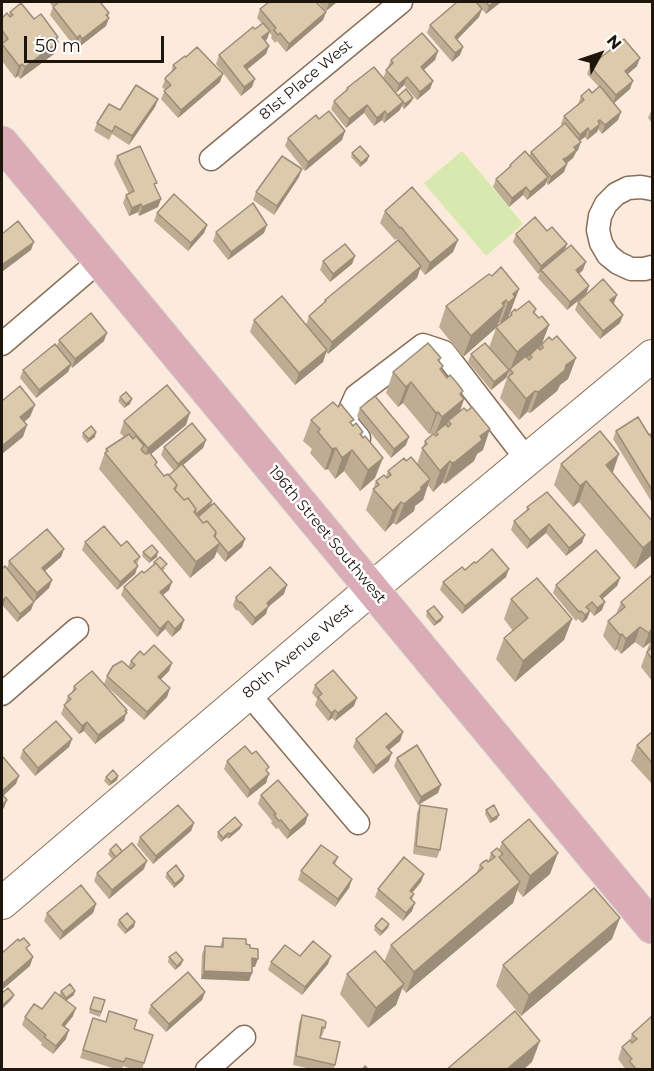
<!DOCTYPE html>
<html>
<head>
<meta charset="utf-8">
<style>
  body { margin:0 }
  #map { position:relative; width:654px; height:1071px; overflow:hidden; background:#fcebdc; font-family:Montserrat,sans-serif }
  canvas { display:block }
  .frame { position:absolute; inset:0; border:3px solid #1e150c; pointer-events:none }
  .north { position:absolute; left:570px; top:24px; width:60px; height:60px; -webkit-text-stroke:4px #fff; paint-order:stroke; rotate:50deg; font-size:16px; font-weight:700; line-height:24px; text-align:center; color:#1e150c }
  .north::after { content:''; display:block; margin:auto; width:21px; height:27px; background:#1e150c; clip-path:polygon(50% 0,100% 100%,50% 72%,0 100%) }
  .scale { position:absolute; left:24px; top:36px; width:140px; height:27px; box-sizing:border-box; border:3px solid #1e150c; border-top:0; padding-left:8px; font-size:18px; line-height:21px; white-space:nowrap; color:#1e150c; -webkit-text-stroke:4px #fff; paint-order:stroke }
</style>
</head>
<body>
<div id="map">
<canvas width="654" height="1071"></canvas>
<div class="frame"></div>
<div class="north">N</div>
<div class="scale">50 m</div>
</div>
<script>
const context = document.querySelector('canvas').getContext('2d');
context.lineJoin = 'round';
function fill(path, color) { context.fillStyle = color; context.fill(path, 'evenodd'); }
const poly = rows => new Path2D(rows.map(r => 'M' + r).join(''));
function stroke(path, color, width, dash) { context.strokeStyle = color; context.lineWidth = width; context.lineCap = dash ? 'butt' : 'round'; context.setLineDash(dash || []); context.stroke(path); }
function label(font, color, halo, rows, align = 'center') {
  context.font = font + ' Montserrat,sans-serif'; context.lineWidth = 5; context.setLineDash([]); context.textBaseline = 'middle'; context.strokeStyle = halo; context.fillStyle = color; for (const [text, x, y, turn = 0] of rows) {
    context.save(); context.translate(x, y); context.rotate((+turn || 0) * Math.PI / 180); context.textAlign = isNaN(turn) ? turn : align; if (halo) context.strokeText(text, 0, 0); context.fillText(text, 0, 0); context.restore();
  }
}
const green = poly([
  [462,151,523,224,486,256,424,183]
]);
const street = poly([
  [211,159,401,2],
  [652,189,641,187,628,188,616,194,606,204,600,216,598,230,601,243,608,255,618,263,631,269,644,269,652,267],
  [2,344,99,261],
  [359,438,345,421,356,396,423,345,444,352,528,461],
  [248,693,358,823],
  [2,694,77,629],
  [207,1070,244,1037]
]);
const secondary = poly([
  [2,903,371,589,652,356]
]);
const primary = poly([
  [2,143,652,927]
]);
const wall = poly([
  [49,2,100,2,109,18,106,26,79,47,77,44,74,46,50,15,53,7],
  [318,2,337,2,326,11],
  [476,2,501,2,486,14],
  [260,9,326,12,323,20,286,52,277,41,275,43,271,38,272,36,269,32,267,39,265,41,269,46,266,54,247,70,252,87,241,96,216,64,219,55,262,24,257,18],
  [482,9,479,17,457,39,463,47,460,55,452,62,427,33,430,25],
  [10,12,34,19,58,42,54,54,20,79,18,76,15,78,2,61,2,18,9,15],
  [438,51,435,60,423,70,433,81,430,89,417,100,404,85,396,93,384,79,398,96,413,98,411,102,404,109,401,106,400,110,384,123,382,120,374,126,364,113,346,128,331,109,334,101,346,91,347,88,383,78,391,60],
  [173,65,220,82,178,118,161,99,165,90,162,87,163,85,166,77,171,73],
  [590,66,637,66,628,74,630,89,614,103,621,112,618,120,602,134,598,129,597,132,587,140,585,137,580,140,578,150,576,152,573,158,567,163,564,172,548,185,546,182,545,185,527,200,523,195,509,207,493,187,496,179,509,168,510,165,529,156,531,152,562,125,561,124,564,116,578,104,581,96,592,93,599,87,587,74],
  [158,99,155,107,129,145,112,134,109,140,94,131,97,123,120,110],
  [652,109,652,123,648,118],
  [319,119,345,131,342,140,305,171,285,146,288,138],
  [352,153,369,156,367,161,360,167,351,157],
  [117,156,155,186,161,199,158,207,139,216,138,212,129,216,123,203,126,195,129,194,114,164],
  [299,177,274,215,253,200,256,192],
  [385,211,458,240,453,252,425,275,420,269,417,278,328,354,326,352,323,362,295,385,250,332,254,320,306,325,309,316,324,303,325,300,398,240,397,239,395,240,380,223],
  [157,213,207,225,204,233,188,251,154,221],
  [547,231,567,244,565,250,583,270,579,274,589,286,586,294,567,310,538,278,540,272,538,274,513,242,516,234],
  [216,232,264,233,228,260,213,241],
  [355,256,352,264,330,282,320,270,323,261],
  [519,289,508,318,500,324,499,322,497,327,509,317,511,313,516,311,536,309,535,313,539,318,549,325,542,343,552,340,576,358,568,379,560,385,557,391,533,411,530,413,527,412,519,420,500,398,509,372,506,378,491,390,468,362,471,354,489,348,496,328,463,357,439,327,446,306],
  [578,302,614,303,613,304,623,315,620,323,600,339,575,310],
  [59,340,104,341,72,368,71,366,68,372,36,398,20,378,23,370,57,346],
  [441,358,439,362,441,371,464,399,460,411,483,450,477,454,474,461,447,483,444,484,443,482,433,492,428,485,423,500,415,506,414,511,396,525,393,523,385,532,366,510,376,481,386,477,388,471,406,461,417,464,425,441,432,435,430,433,429,434,403,403,398,407,386,393,393,372],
  [120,397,130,404,124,408,118,401],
  [360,408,406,445,391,458,357,416],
  [311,420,352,424,363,432,362,436,375,478,360,491,344,471,335,479,328,469,325,470,310,453,312,449,303,441],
  [124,421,186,425,151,454,156,466,164,476,169,475,174,471,161,455,164,447,206,440,203,448,183,465,212,501,210,507,245,539,242,547,225,562,217,552,214,558,190,578,99,469,106,449,124,437,120,433],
  [616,431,649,435,652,439,652,500,651,501,613,439],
  [83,433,95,437,87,443,82,437],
  [561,464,612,473,652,521,652,555,635,569,579,502,573,507,554,485],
  [527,507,582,543,566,556,546,533,527,549,511,530,514,521,526,512],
  [85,542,121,546,140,557,137,564,135,574,117,590,82,550],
  [64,549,61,557,45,571,52,580,49,588,34,602,21,586,34,602,31,610,17,622,3,606,7,568,9,561],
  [143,552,157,557,149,563,142,556],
  [154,562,165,568,163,571,172,582,169,590,163,595,184,620,181,629,172,637,165,629,157,637,121,595,124,587,144,573,152,567],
  [476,563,506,577,462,614,440,590,443,582],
  [652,575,652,681,641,667,650,642,643,648,635,642,621,654,617,649,615,651,603,636,608,621,616,614,621,602],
  [620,578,617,586,602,599,602,610,594,616,590,611,587,619,582,623,578,619,576,621,553,593,556,585],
  [284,594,268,607,266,614,252,626,238,610,237,611,234,608,233,605,236,597],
  [511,599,572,619,564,640,515,682,496,659,504,638,513,631,504,619],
  [427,611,443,617,441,621,434,626,426,616],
  [144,655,172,663,169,671,160,680,170,688,167,697,144,720,104,684,107,676,128,667,131,661],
  [315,685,354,706,335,721,332,718,328,721,315,705,317,699,312,693],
  [74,686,127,710,124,721,95,744,84,731,79,734,61,714,68,696,72,692],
  [403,732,400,741,389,750,389,761,373,774,353,747,356,739],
  [652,732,652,784,631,761,637,745],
  [72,739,69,747,35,776,20,758,23,750],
  [252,754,268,773,266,783,247,798,224,769,227,761],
  [397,758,438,793,418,805,394,766],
  [118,776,117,780,109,786,104,781,106,777],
  [261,795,308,815,305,824,287,839,278,828,276,829,271,823,272,821,258,804],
  [420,805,440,850,437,858,413,854,417,813],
  [486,810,497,819,490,823,485,814],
  [194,823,191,831,153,864,137,845,140,837],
  [240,829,228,839,227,837,221,842,217,837,218,832],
  [502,842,550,874,523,897,517,890,513,903,406,993,402,988,396,1005,368,1028,340,994,347,974,384,962,391,945,477,872,480,865,488,862,491,853,499,850],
  [110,850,122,851,144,869,109,899,94,881,97,873,112,859,108,854],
  [338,857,335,865,352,879,349,888,335,907,298,880,301,871],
  [167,873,184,876,183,880,174,888,165,877],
  [424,874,421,882,412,893,414,894,412,900,412,911,403,921,375,897,378,889],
  [96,904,93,913,60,940,44,921,47,913],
  [119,920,135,922,134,927,125,934,117,925],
  [389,924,388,928,380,936,374,930,375,926],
  [223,938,246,944,250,948,255,967,252,967,252,973,249,981,201,979,202,954,205,946,220,947],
  [612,939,521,1016,496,986,503,965],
  [300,956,328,964,302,995,268,970,271,962],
  [169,957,183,960,181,965,175,970,168,962],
  [61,991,74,995,67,1000,73,1016,64,1027,66,1039,53,1054,41,1045,42,1043,22,1025,25,1017,42,1009,59,995],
  [205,992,202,1000,166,1032,148,1013,151,1005],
  [94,997,105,1000,100,1017,89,1013],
  [109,1011,134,1029,144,1063,142,1070,134,1070,123,1066,122,1070,119,1070,80,1058,93,1018,106,1022],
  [302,1015,325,1028,322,1036,320,1035,320,1038,335,1065,333,1070,315,1070,293,1065,299,1023],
  [652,1016,652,1070,626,1070,618,1059,622,1047,630,1041,632,1034]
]);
const shadedWall = poly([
  [331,2,337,2,326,11,329,3],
  [494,2,501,2,486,14,489,6],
  [482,9,479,17,452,45,455,37],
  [326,12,323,20,286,52,289,44],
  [109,13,107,20,109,18,106,26,79,47,82,39],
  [270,31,267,39,259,46,262,37],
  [80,35,77,44,74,46,77,38],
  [58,37,55,44,58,42,54,54,20,79,25,67],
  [269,46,266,54,241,74,244,66],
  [463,47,460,55,452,62,455,53],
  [438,51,435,60,418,75,421,67],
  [640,58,637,66,622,79,625,71],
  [22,64,18,76,15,78,19,66],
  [223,74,220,82,178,118,181,110],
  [407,77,404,85,396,93,399,84],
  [255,79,252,87,241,96,244,87],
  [433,81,430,89,417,100,420,92],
  [633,81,630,89,613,104,616,95],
  [413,98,411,102,404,109,405,104],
  [158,99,155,107,129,145,132,136],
  [403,102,400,110,384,123,387,115],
  [367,105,364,113,346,128,349,119],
  [385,111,382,120,374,126,377,118],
  [621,112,618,120,602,134,605,125],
  [600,120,598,125,600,124,597,132,587,140,590,132],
  [588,128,585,137,577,143,580,135],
  [345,131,342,140,305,171,308,162],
  [581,142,578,150,576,152,573,158,563,166,563,159],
  [369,156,367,161,360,167,361,163],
  [567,164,564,172,548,185,551,177],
  [302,169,299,177,274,215,277,206],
  [548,177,545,185,527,200,530,192],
  [526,187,523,195,509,207,512,198],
  [161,199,158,207,139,216,142,207],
  [141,204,138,212,129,216,132,208],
  [207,225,204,233,188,251,191,243],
  [267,225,264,233,228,260,231,252],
  [458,240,453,252,425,275,430,263],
  [34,242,31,250,2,272,3,264],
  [567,244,564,252,541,270,540,272,538,274,541,266],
  [355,256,352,264,330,282,333,274],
  [586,262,583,270,573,279,576,270],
  [421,266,417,278,328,354,332,342],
  [589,286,586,294,567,310,570,302],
  [519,289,508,318,500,324,508,303,513,294],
  [617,295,614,303,607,309,610,300],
  [506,300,497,327,463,357,471,336],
  [623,315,620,323,600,339,603,331],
  [549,325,541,346,511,371,510,370,517,352],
  [107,333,104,341,72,368,75,359],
  [327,350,323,362,295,385,299,373],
  [576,358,568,379,560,385,557,391,530,413,538,392,566,365],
  [71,364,68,372,36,398,39,390],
  [509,370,506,378,491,390,494,382],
  [411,382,403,403,398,407,406,387],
  [463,391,458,403,464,399,457,419,448,421,446,428,436,432,442,417],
  [535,391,527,412,519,420,526,399],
  [132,399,130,404,124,408,126,404],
  [35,405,30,417,16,429,20,417],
  [438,412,430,433,429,434,436,413],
  [190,413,186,425,144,460,148,448],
  [27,425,23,437,2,454,2,446],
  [490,429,483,450,477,454,474,461,444,484,452,463,480,436],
  [96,432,95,437,87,443,89,439],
  [409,437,406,445,391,458,394,449],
  [206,440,203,448,175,472,178,464],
  [336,448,328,469,325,470,332,449],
  [352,450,344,471,335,479,342,458],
  [619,454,612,475,606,465],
  [383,458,375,478,360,491,368,470],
  [450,461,443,482,433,492,440,471],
  [430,479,423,500,415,506,414,511,396,525,404,504],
  [586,481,579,502,573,507,580,486],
  [212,501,209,509,198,518,196,515],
  [401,502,393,523,385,532,393,511],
  [549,524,546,533,527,549,530,540],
  [585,535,582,543,566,556,569,548],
  [245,539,242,547,225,562,228,553],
  [652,540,652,555,635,569,643,548],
  [220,543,214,558,190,578,196,562],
  [64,549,61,557,39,576,42,568],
  [158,552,157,557,149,563,151,559],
  [138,566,135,574,117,590,120,582],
  [509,569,506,577,462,614,465,606],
  [620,578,617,586,597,604,600,596],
  [52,580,49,588,34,602,37,593],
  [172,582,169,590,157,600,160,592],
  [287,585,284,594,268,607,266,614,252,626,255,618,267,603],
  [6,597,3,606,2,607,2,601],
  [34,602,31,610,17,622,20,614],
  [605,602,602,610,594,616,597,608],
  [590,611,587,619,582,623,585,615],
  [443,617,441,621,434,626,436,622],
  [572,619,564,640,515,682,523,661],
  [184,620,181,629,172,637,175,629],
  [168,621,165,629,157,637,160,629],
  [640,627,635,642,621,654,626,639],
  [652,627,652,641,643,648,649,633],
  [622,634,617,649,615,651,620,635],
  [172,663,169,671,155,685,158,677],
  [170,688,167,697,144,720,147,712],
  [357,698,354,706,335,721,338,713],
  [127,710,124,721,95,744,98,735],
  [335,710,332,718,328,721,331,713],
  [87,722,84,731,79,734,82,726],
  [403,732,400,741,383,755,386,747],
  [72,739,69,747,35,776,38,768],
  [392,753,389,761,373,774,376,766],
  [269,774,266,783,247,798,250,790],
  [19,776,16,784,2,797,2,791],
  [118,776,117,780,109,786,111,782],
  [441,785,438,793,418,805,421,797],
  [7,800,4,808,2,810,2,805],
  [308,815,305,824,287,839,290,831],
  [499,815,497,819,490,823,492,819],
  [194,823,191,831,153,864,156,856],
  [242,825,240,829,228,839,230,834],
  [228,833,227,837,221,842,223,838],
  [558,853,550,874,523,897,530,876],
  [147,861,144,869,109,899,112,890],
  [424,874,421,882,407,899,410,891],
  [184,876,183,880,174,888,175,884],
  [352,879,349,888,335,907,338,899],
  [520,882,513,903,406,993,414,972],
  [415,903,412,911,403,921,406,913],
  [96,904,93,913,60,940,63,932],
  [620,918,612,939,521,1016,529,995],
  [135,922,134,927,125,934,127,930],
  [389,924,388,928,380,936,382,932],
  [331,956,328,964,302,995,305,987],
  [33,957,30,966,2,990,2,984],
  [252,958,258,959,255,967,249,967],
  [183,960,181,965,175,970,177,966],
  [204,971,252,973,249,981,201,979],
  [404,984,396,1005,368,1028,376,1008],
  [75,991,74,995,64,1002,66,998],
  [205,992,202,1000,166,1032,169,1024],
  [14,995,12,999,2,1009,3,1005],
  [76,1008,73,1016,59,1034,62,1025],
  [69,1030,66,1039,53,1054,56,1046],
  [540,1041,532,1062,523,1070,506,1070]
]);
const building = poly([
  [59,2,100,2,109,13,106,15,109,18,82,39,80,35,77,38,53,7,59,2],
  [269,2,316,2,326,12,289,44,280,33,278,35,274,30,276,28,260,9,269,2],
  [457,2,476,2,482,9,455,37,463,47,455,53,430,25,457,2],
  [486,2,494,2,489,6,486,2],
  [21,3,34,19,41,14,58,37,56,38,58,42,25,67,22,64,19,66,2,44,8,39,2,30,2,18,7,13,10,17,13,15,10,12,21,3],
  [263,23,270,31,262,37,269,46,244,66,255,79,244,87,219,55,253,27,255,29,263,23],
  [422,33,438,51,421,67,433,81,420,92,407,77,399,84,386,70,393,63,391,60,422,33],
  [624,39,640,58,625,71,633,81,616,95,590,66,624,39],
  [197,47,223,74,181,110,164,91,171,85,165,79,166,77,176,68,173,65,185,56,186,57,197,47],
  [374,67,403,102,387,115,385,111,377,118,367,105,349,119,334,101,348,89,347,88,374,67],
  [136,85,158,99,132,136,115,126,112,132,97,123,109,104,120,110,136,85],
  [600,86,621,112,605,125,600,120,598,121,600,124,590,132,588,128,580,135,564,116,584,100,581,96,589,89,592,93,600,86],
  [406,89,413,98,405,104,398,96,406,89],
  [329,111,345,131,308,162,288,138,316,115,319,119,329,111],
  [565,123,581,142,574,147,576,150,566,158,563,159,567,164,551,177,531,152,565,123],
  [140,146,157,183,154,184,161,199,142,207,141,204,132,208,126,195,134,191,117,156,140,146],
  [360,146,369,156,361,163,352,153,360,146],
  [525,151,548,177,530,192,526,187,512,198,496,179,511,166,510,165,525,151],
  [282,156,302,169,277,206,256,192,282,156],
  [412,187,458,240,430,263,401,227,400,228,385,211,412,187],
  [174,194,207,225,191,243,157,213,174,194],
  [253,203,267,225,231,252,216,232,253,203],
  [535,217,547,231,552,227,567,244,541,266,516,234,535,217],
  [18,221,34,242,3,264,2,262,2,234,18,221],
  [398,240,421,266,332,342,309,316,326,301,325,300,398,240],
  [345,244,355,256,333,274,323,261,345,244],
  [571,245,586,262,576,270,589,286,570,302,541,270,571,245],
  [501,267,519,289,513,294,515,297,508,303,506,300,502,303,504,306,471,336,446,306,489,274,492,276,501,267],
  [603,279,617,295,610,300,623,315,603,331,578,302,603,279],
  [282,296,327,350,299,373,254,320,282,296],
  [529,301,536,309,533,312,539,318,542,316,549,325,517,352,496,327,512,315,511,313,515,309,516,311,529,301],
  [91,313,107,333,75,359,59,340,91,313],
  [557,336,576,358,566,365,565,370,541,390,538,392,535,391,526,399,508,377,513,373,510,369,526,356,529,360,532,357,530,355,538,347,540,350,543,348,542,344,549,337,552,340,557,336],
  [428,343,441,358,438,360,443,366,440,369,447,378,450,375,457,383,463,391,460,394,464,399,442,417,438,412,436,413,411,382,406,387,393,372,428,343],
  [485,343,509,370,494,382,471,354,485,343],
  [55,344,71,364,39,390,23,370,55,344],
  [167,385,190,413,148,448,124,421,167,385],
  [20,386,35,405,20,417,27,425,2,446,2,401,20,386],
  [126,392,132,399,126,404,120,397,126,392],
  [375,396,409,437,394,449,360,408,375,396],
  [333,402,338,407,341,404,344,408,354,420,350,422,353,426,356,423,363,432,360,434,363,438,365,436,383,458,368,470,352,450,342,458,336,448,332,449,318,432,320,429,311,420,333,402],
  [472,407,490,429,480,436,482,440,455,462,452,463,450,461,440,471,422,448,427,444,425,441,433,434,436,436,438,434,436,432,446,424,448,427,451,424,448,421,464,408,467,411,472,407],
  [638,417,649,435,650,434,652,439,652,490,616,431,638,417],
  [192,423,206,440,178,464,164,447,192,423],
  [91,426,96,432,89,439,83,433,91,426],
  [600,431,619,454,606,465,652,521,652,540,643,548,586,481,580,486,561,464,600,431],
  [129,434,133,439,136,436,144,446,141,449,144,453,147,454,149,452,157,462,155,465,164,476,168,474,177,485,174,489,184,500,188,498,196,509,194,512,203,523,207,521,216,532,214,536,220,543,196,562,105,453,108,451,106,449,129,434],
  [411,457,430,479,421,487,421,490,404,504,401,502,393,511,373,489,379,485,376,481,384,475,387,478,391,475,388,471,404,458,406,461,411,457],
  [182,464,212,501,196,514,195,513,196,509,188,498,184,500,175,490,177,485,169,475,182,464],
  [547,492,585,535,569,548,549,524,530,540,514,521,529,509,527,507,547,492],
  [214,503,245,539,228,553,215,537,216,532,207,521,203,523,198,517,214,503],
  [104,526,121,546,127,541,140,557,134,561,138,566,120,582,85,542,104,526],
  [47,529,64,549,42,568,52,580,37,593,9,561,47,529],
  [152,545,158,552,151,559,143,552,152,545],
  [492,549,509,569,465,606,443,582,462,567,465,570,474,562,476,563,492,549],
  [596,550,620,578,600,596,605,602,597,608,592,602,586,607,590,611,585,615,581,611,579,612,556,585,596,550],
  [160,557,167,564,161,569,156,563,155,564,154,562,160,557],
  [156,563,172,582,160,592,184,620,175,629,168,621,160,629,124,587,142,571,144,573,156,563],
  [5,566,34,602,20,614,6,597,2,601,2,569,5,566],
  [270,567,287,585,267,603,269,606,255,618,241,602,240,603,237,600,236,597,270,567],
  [652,575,652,629,649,633,640,627,626,639,622,634,620,635,608,621,625,607,621,602,652,575],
  [537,578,572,619,523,661,504,638,528,618,511,599,537,578],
  [434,606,443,617,436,622,427,611,434,606],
  [154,645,172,663,158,677,170,688,147,712,107,676,113,666,122,661,131,669,135,665,131,661,140,651,144,655,154,645],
  [652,647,652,659,647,652,652,647],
  [333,670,357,698,338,713,335,710,331,713,318,697,322,694,315,685,333,670],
  [92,671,127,710,125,711,127,713,98,735,87,722,82,726,64,705,71,699,68,696,76,689,74,686,92,671],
  [386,713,403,732,386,747,392,753,376,766,356,739,386,713],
  [56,721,72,739,38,768,23,750,56,721],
  [652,732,652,763,637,745,652,732],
  [417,745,441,785,421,797,397,758,417,745],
  [245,746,252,754,256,751,269,767,266,770,269,774,250,790,227,761,245,746],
  [3,757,19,776,2,791,2,759,3,757],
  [113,770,118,776,111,782,106,777,113,770],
  [278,780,308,815,290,831,281,820,279,821,274,815,276,814,261,795,278,780],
  [2,794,7,800,2,805,2,794],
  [178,805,194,823,156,856,140,837,178,805],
  [420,805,447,809,440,850,416,846,420,805],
  [494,805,499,815,492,819,486,810,494,805],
  [235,817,242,825,230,834,228,833,223,838,218,832,235,817],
  [529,819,558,853,530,876,502,842,529,819],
  [132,843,147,861,112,890,97,873,132,843],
  [116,844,122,851,116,857,110,850,116,844],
  [321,845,338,857,333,863,352,879,338,899,301,871,321,845],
  [497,848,503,854,499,857,520,882,414,972,391,945,483,868,480,865,483,862,487,860,488,862,495,857,491,853,497,848],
  [404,857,424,874,410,891,414,894,410,898,415,903,406,913,378,889,404,857],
  [176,865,184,876,175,884,167,873,176,865],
  [81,885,96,904,63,932,47,913,81,885],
  [594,888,620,918,529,995,503,965,594,888],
  [127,913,135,922,127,930,119,920,127,913],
  [382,918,389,924,382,932,375,926,382,918],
  [24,938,30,945,26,948,33,957,2,984,2,953,18,939,19,941,24,938],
  [223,938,246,939,246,944,250,945,250,948,258,949,258,959,252,958,252,973,204,971,205,946,223,947,223,938],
  [313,941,331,956,305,987,271,962,285,945,300,956,313,941],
  [375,951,404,984,376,1008,347,974,375,951],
  [176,952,183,960,177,966,169,957,176,952],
  [188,972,205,992,169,1024,151,1005,188,972],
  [70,984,75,991,66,998,61,991,70,984],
  [8,988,14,995,3,1005,2,1003,2,993,8,988],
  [55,992,76,1008,62,1025,69,1030,56,1046,44,1037,46,1035,25,1017,34,1004,42,1009,55,992],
  [94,997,105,1000,101,1012,90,1009,94,997],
  [109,1011,137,1020,134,1029,153,1035,144,1063,126,1058,124,1062,83,1050,93,1018,106,1022,109,1011],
  [515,1011,540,1041,506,1070,446,1070,515,1011],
  [302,1015,323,1020,326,1022,325,1028,322,1027,320,1038,340,1042,335,1065,296,1056,302,1015],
  [652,1016,652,1070,637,1070,629,1061,632,1059,622,1047,630,1040,632,1043,637,1039,632,1034,652,1016],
  [365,1066,369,1070,362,1070,365,1066]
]);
const streetNames = [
  ["81st Place West",306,80,-40],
  ["196th Street Southwest",327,535,50],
  ["80th Avenue West",298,651,-40]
];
fill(green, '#d8e9af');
stroke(street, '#876e58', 25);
stroke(secondary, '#876e58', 34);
stroke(primary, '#d6d5d3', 35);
stroke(street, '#fff', 22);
stroke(secondary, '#fff', 32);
stroke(primary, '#daacb5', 33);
fill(wall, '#bead93');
fill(shadedWall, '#9b8d78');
fill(building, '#ddc9ab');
stroke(building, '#9b8d78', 1.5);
label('15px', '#1e150c', '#fff', streetNames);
</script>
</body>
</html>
